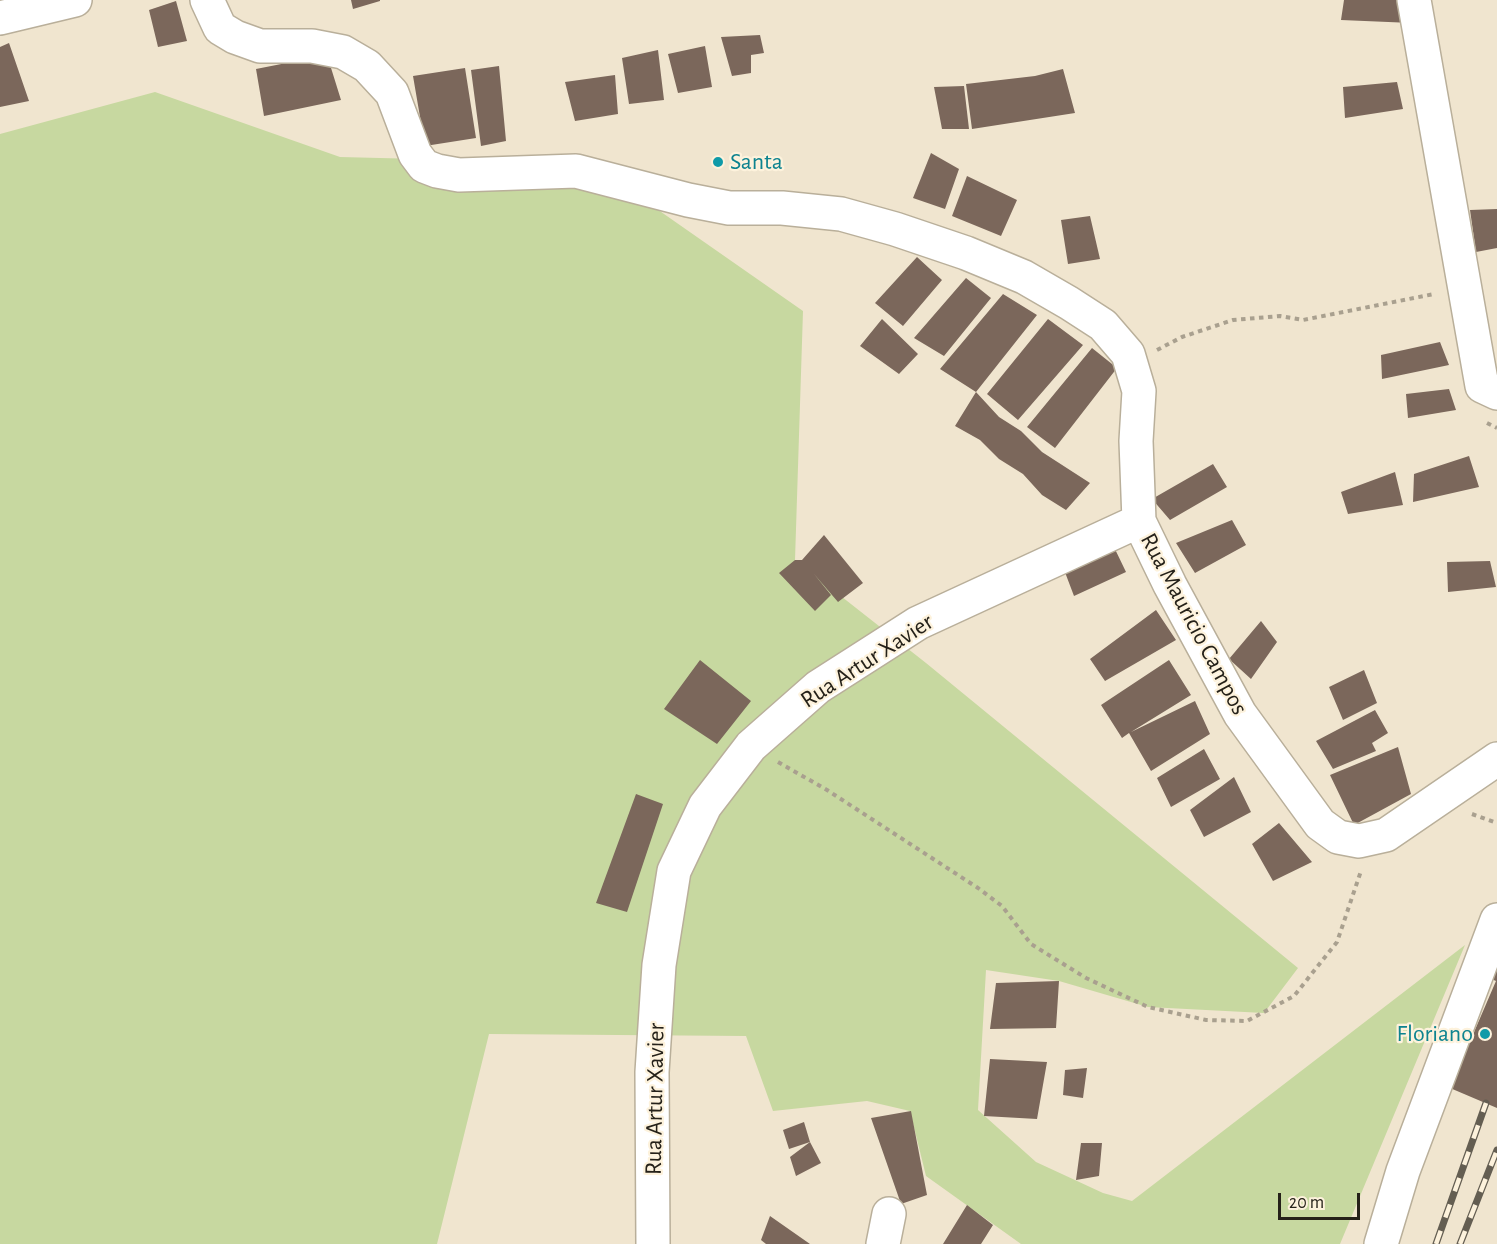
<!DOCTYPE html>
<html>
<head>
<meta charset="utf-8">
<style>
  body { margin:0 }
  #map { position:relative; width:1497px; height:1244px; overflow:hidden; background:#f0e5cf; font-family:"Alegreya Sans",sans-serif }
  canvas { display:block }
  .scale { position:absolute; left:1278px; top:1193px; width:82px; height:27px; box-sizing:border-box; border:3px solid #252119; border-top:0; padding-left:8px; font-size:18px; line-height:21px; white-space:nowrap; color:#252119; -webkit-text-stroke:4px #fdf2dc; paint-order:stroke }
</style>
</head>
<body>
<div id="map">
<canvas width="1497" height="1244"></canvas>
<div class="scale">20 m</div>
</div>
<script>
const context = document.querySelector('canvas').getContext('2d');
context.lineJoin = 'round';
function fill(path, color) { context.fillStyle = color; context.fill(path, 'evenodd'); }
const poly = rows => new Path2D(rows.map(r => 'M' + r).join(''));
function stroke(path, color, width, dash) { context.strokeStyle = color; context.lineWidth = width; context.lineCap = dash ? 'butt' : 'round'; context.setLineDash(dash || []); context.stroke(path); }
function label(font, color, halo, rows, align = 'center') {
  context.font = font + ' "Alegreya Sans",sans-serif'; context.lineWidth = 4.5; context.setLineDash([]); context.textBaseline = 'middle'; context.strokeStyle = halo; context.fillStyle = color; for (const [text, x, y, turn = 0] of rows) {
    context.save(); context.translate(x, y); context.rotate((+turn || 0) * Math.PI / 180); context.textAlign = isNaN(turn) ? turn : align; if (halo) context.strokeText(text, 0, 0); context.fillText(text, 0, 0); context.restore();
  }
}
const green = poly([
  [155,92,340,157,461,160,654,207,803,311,795,560,926,663,1298,968,1264,1013,1148,1007,1059,981,986,970,978,1110,1036,1162,1103,1193,1132,1201,1465,945,1340,1244,1021,1244,926,1176,910,1111,867,1101,773,1111,746,1036,489,1034,437,1244,0,1244,0,134]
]);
const building = poly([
  [351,0,380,0,380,1,353,9],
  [1344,0,1407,0,1412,23,1341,20],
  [176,1,187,41,158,47,149,10],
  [760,35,764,53,751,55,751,73,732,76,721,37],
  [9,43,29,101,0,107,0,47],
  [705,46,712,87,678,93,668,54],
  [658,50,664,100,629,104,622,58],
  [327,55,341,100,264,116,256,69],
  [499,66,506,141,481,146,471,70],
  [465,68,476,138,425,146,413,76],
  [1063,69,1075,113,972,129,966,84,1035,76],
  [615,75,618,114,575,121,565,82],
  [1397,82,1403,109,1345,118,1343,87],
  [964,86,969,129,942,129,934,87],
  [931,153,959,169,945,209,913,198],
  [967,176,1017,200,1001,236,952,216],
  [1497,209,1497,248,1476,252,1470,210],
  [1090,216,1100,259,1068,264,1061,220],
  [917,257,942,280,903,326,875,303],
  [966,278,991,298,944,356,914,338],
  [1003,294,1037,315,976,392,940,369],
  [882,319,918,354,899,374,860,346],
  [1048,319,1083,345,1018,420,987,394],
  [1440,342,1449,365,1382,379,1381,355],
  [1092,348,1117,368,1055,448,1027,427],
  [1449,389,1456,410,1408,418,1406,394],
  [976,392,999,417,1021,431,1042,452,1090,483,1066,510,1042,495,1023,474,999,459,980,440,955,426],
  [1469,456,1479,487,1413,502,1414,474],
  [1213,464,1227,487,1170,520,1152,499],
  [1395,472,1403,505,1348,514,1341,492],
  [1232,520,1246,545,1195,573,1176,543],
  [824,535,863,583,838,602,814,574,831,595,815,611,779,573,795,560,802,560],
  [1113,545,1126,572,1074,596,1063,567],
  [1490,561,1496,587,1448,592,1447,562],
  [1156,610,1176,640,1105,681,1090,659],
  [1261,621,1277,642,1251,679,1229,659],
  [700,660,751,701,717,744,664,709],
  [1169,660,1191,695,1131,732,1195,701,1210,734,1151,771,1129,733,1122,738,1101,705],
  [1364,670,1377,703,1343,720,1329,687],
  [1375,710,1388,733,1372,743,1376,751,1333,769,1316,741],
  [1398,747,1411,794,1354,825,1330,775],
  [1204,749,1220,779,1171,807,1157,778],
  [1234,777,1251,812,1204,837,1190,810],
  [636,794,663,804,627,912,596,903],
  [1279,823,1312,862,1273,881,1252,844],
  [1497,935,1497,1108,1450,1088,1496,981,1480,974],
  [1059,981,1056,1028,990,1029,996,983],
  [990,1059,1047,1062,1037,1119,984,1116],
  [1087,1068,1083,1098,1063,1095,1065,1070],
  [911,1111,927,1195,901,1204,871,1118],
  [804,1122,810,1142,821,1163,796,1176,790,1157,810,1142,789,1149,783,1130],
  [1081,1143,1102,1143,1099,1176,1076,1180],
  [967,1205,993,1225,981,1244,943,1244],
  [770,1216,810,1244,766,1244,761,1240]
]);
const path = poly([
  [1157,350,1182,337,1233,320,1280,316,1303,320,1434,294],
  [1487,423,1497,428],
  [778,762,827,790,978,888,1002,906,1031,944,1086,978,1148,1007,1206,1020,1247,1021,1294,996,1337,942,1361,871],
  [1472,814,1497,823]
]);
const minor = poly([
  [207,0,220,28,235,37,260,46,312,46,343,52,367,66,392,93,415,154,424,166,437,171,459,175,576,171,688,200,729,208,782,208,841,214,895,229,966,253,1024,277,1069,303,1103,325,1128,354,1139,391,1136,441,1139,521,1170,585,1240,714,1320,824,1338,837,1359,841,1386,835,1497,759],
  [1414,0,1482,386,1497,393],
  [0,18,75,0],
  [653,1244,652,1072,659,965,674,871,705,806,751,746,818,687,918,623,1139,521],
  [883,1244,889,1214],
  [1381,1244,1403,1171,1497,920]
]);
const rail = poly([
  [1436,1244,1486,1103],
  [1460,1244,1497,1150]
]);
const markers = [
  [718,162,6,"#0f9aa8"],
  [1485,1034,6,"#0f9aa8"]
];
const cultureNames = [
  ["Santa",730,162],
  ["Floriano",1473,1034,"right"]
];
const streetNames = [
  ["Rua Mauricio Campos",1194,624,62],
  ["Rua Artur Xavier",867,661,-33],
  ["Rua Artur Xavier",655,1099,-89]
];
fill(green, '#c7d8a0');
fill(building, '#7b675b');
stroke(minor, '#b9af9a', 36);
stroke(path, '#a9a08f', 4, [4.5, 4.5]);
stroke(minor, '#fff', 33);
stroke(rail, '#645e52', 7);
stroke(rail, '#fdf2dc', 4.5, [14]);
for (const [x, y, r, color] of markers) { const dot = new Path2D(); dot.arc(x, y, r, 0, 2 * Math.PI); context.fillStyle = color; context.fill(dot); stroke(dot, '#fdf2dc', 2); }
label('24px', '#0d838f', '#fdf2dc', cultureNames, 'left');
label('24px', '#252119', '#fdf2dc', streetNames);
</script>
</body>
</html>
